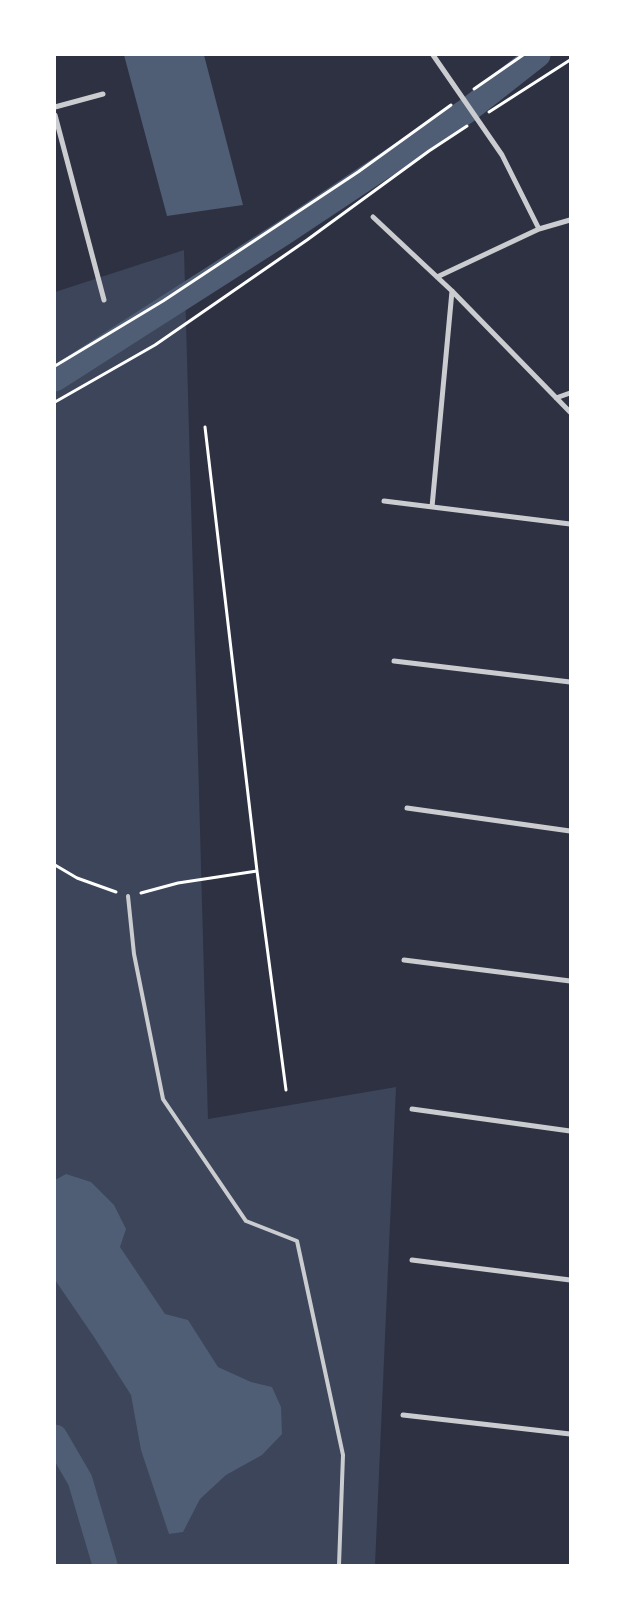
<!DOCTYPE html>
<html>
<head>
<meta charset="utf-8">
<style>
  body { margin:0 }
  #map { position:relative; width:625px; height:1620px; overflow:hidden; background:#2d3142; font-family:Manrope,sans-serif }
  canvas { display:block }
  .frame { position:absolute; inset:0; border:56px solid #fff; pointer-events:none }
</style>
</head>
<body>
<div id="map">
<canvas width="625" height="1620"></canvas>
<div class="frame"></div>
</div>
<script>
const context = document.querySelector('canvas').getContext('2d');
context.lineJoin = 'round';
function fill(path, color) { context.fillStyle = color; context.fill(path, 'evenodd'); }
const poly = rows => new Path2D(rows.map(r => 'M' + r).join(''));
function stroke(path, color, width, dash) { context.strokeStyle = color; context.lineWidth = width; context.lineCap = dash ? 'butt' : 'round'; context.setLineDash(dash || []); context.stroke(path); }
const green = poly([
  [184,250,208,1119,396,1087,375,1565,55,1565,55,292]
]);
const water = poly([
  [124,55,204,55,243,205,167,216],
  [66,1174,91,1182,114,1205,126,1229,120,1247,165,1314,188,1320,218,1367,251,1382,272,1387,281,1407,282,1434,262,1455,226,1475,200,1499,183,1532,169,1534,141,1450,131,1395,94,1337,55,1280,55,1180]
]);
const canal = poly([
  [55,379,285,232,468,110,538,55],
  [55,1437,80,1480,105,1565]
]);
const path = poly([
  [474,89,523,55],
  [489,112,570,60],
  [55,366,163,301,275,227,358,172,451,105],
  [55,402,155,345,307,240,429,151,467,126],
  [205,427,257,871],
  [55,865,77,878,116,892],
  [141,893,178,883,257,871,286,1090]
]);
const service = poly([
  [128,896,134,954,163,1099,246,1221,297,1241,343,1455,339,1565]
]);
const minor = poly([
  [433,55,502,155,539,229,570,220],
  [55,107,103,94],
  [55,115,104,300],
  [373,217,452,291,570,412],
  [437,277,539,229],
  [556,398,570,393],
  [384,501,570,524],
  [432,507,452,291],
  [394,661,570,682],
  [407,808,570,831],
  [404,960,570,981],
  [412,1109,570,1131],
  [412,1260,570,1280],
  [403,1415,570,1434]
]);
fill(green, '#3c4559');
fill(water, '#4f5d75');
stroke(canal, '#4f5d75', 25);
stroke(path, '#fff', 3);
stroke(service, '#caccd0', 4);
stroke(minor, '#caccd0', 5);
</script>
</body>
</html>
